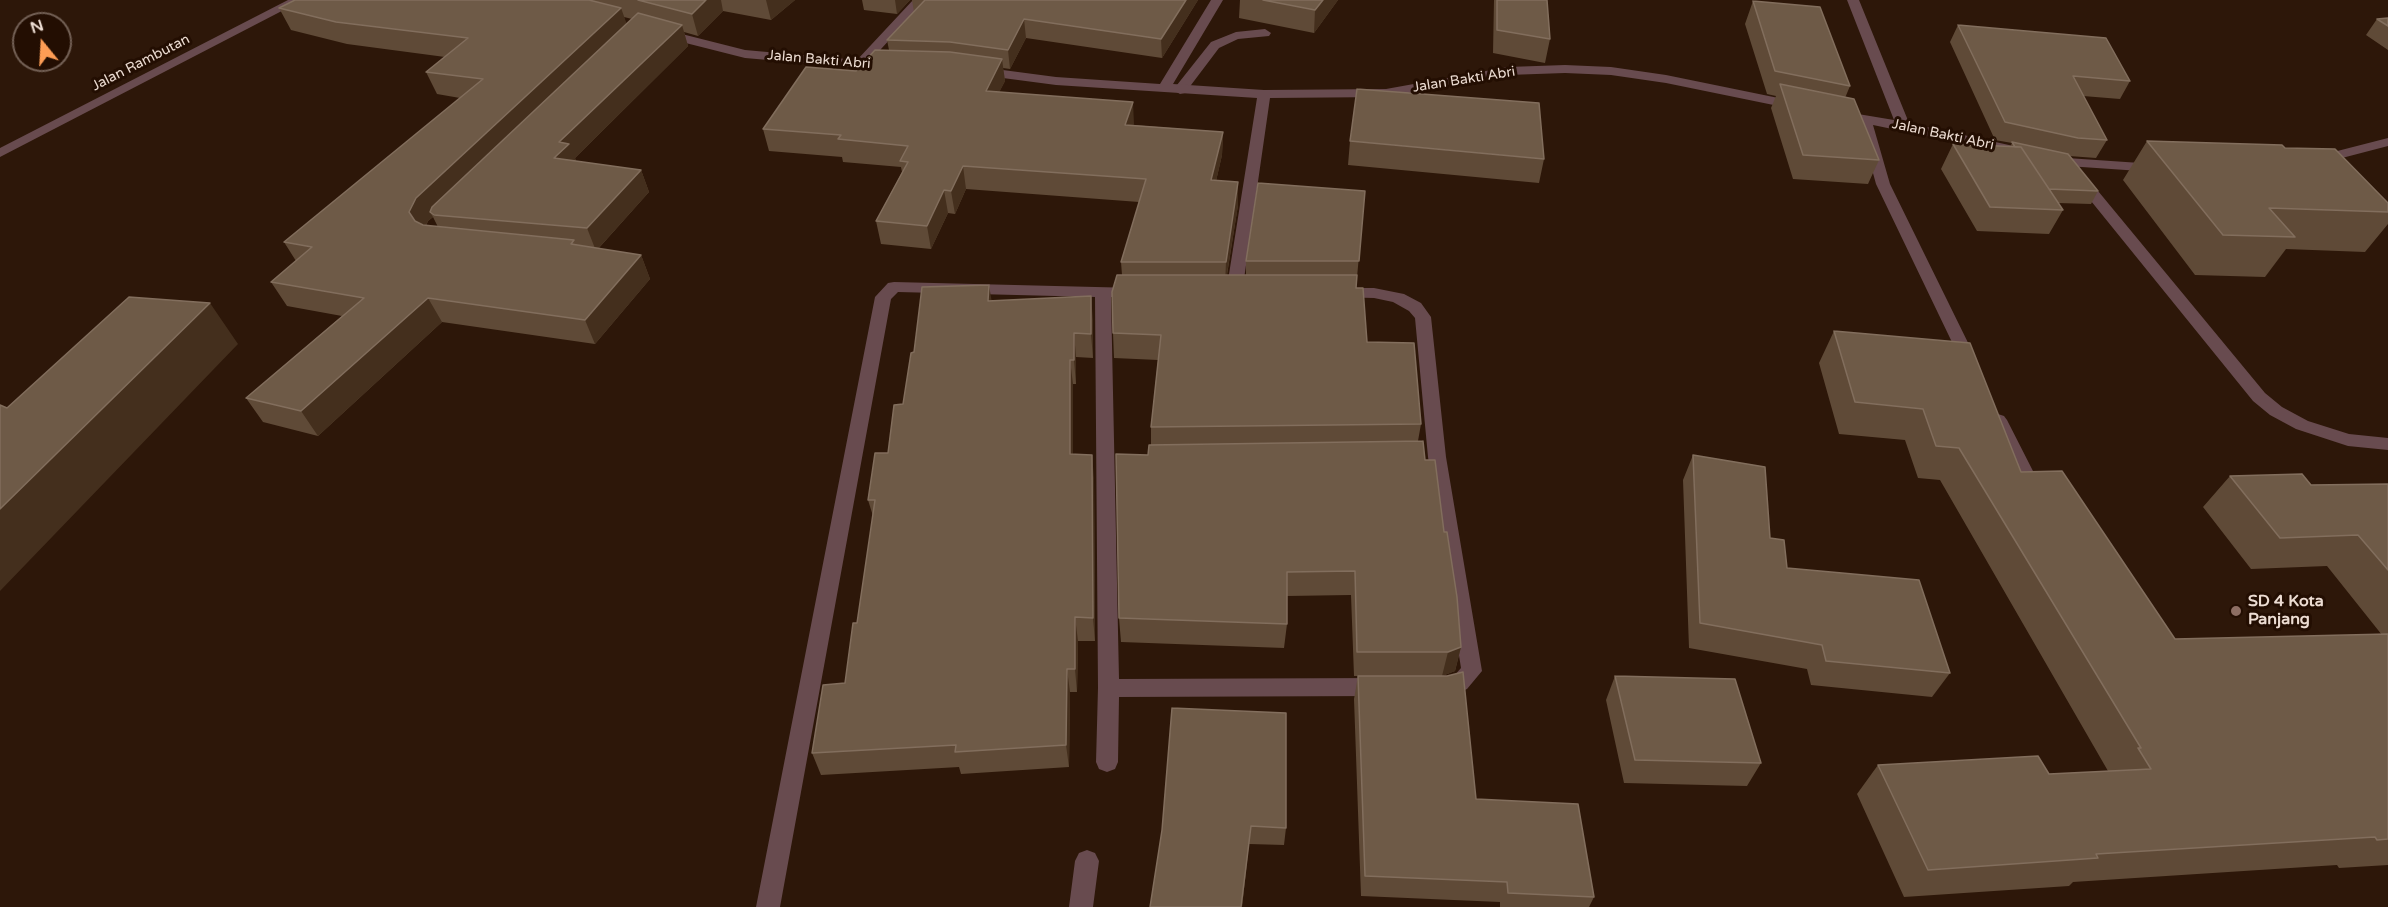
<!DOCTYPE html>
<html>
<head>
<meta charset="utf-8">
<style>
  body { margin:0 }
  #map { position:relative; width:2388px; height:907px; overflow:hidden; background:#2d1709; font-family:"Varela Round",sans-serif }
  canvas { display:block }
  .north { position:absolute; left:12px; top:12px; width:60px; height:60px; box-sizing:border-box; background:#230e02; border:2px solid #736055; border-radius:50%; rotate:342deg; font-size:16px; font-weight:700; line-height:24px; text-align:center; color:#ecdcd2 }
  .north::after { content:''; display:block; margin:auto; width:21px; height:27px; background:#fd9d55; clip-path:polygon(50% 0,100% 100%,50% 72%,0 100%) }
</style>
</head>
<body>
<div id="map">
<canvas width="2388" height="907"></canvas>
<div class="north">N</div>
</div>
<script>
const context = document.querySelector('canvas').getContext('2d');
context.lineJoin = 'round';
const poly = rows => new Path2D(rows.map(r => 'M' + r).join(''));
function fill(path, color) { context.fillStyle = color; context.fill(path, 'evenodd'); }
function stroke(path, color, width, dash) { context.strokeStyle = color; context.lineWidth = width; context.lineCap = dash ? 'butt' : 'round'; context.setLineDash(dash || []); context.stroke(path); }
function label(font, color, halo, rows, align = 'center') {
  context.font = font + ' "Varela Round",sans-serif'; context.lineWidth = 6; context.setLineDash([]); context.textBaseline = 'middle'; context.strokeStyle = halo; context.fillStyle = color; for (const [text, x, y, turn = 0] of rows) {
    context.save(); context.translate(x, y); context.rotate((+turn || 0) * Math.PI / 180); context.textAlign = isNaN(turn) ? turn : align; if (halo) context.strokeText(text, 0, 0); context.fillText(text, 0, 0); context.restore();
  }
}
const lane = poly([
  [1265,29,1271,33,1269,36,1238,39,1219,48,1185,93,1180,94,1173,90,1211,42,1236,32,1265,29]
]);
const street = poly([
  [288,0,303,0,0,157,0,148,288,0],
  [913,0,926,0,870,61,889,63,890,66,884,70,745,58,658,36,656,33,662,29,745,50,857,60,913,0],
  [1211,0,1223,0,1173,84,1264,90,1386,89,1508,67,1565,65,1611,67,1666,75,1798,102,1805,106,1798,110,1666,83,1611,75,1565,73,1508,75,1386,97,1270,98,1242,293,1234,298,1226,293,1257,98,1056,85,980,75,974,71,980,67,1056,77,1160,84,1211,0],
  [1847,0,1859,0,1909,123,2018,147,2025,151,2018,155,1873,125,1890,184,1978,363,1976,367,1964,367,1962,363,1876,184,1859,122,1835,118,1833,115,1840,111,1894,120,1847,0],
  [2388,138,2388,146,2319,164,2312,160,2314,157,2388,138],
  [2051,154,2067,158,2155,164,2162,168,2155,172,2067,166,2046,161,2044,158,2051,154],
  [2079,173,2084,174,2265,393,2282,407,2308,421,2349,434,2388,438,2388,450,2348,446,2296,429,2270,415,2253,401,2074,180,2072,177,2079,173],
  [894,282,1136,288,1144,293,1136,298,1111,297,1119,679,1380,678,1387,681,1391,687,1387,693,1380,696,1119,697,1118,762,1115,769,1107,772,1099,769,1096,762,1098,688,1095,297,898,292,891,299,780,907,756,907,875,297,888,283,894,282],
  [1340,288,1374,288,1404,294,1421,303,1431,317,1446,457,1482,671,1467,689,1460,692,1443,696,1436,693,1432,687,1436,681,1454,676,1461,668,1428,457,1415,318,1409,311,1393,302,1374,298,1334,297,1332,293,1340,288],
  [1998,414,2004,416,2007,420,2034,473,2031,478,2025,480,2019,478,2016,473,1989,420,1992,416,1998,414],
  [1087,850,1095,853,1099,861,1093,907,1069,907,1075,861,1079,853,1087,850]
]);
const wall = poly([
  [295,0,795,0,771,20,723,11,698,36,684,32,688,46,575,158,576,161,641,170,649,192,598,249,641,255,650,279,595,344,442,322,318,436,263,422,246,398,342,316,287,306,271,282,296,261,284,242,460,98,437,94,426,72,445,57,347,44,291,30,279,8],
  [624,17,632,19,626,24],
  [433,217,438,227,426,226,428,221],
  [862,0,910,0,897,14,864,10],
  [912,0,1198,0,1162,58,1026,38,1010,69,1003,68,1005,81,999,92,1133,102,1133,125,1223,132,1222,155,1216,181,1238,205,1227,275,1246,275,1246,261,1365,191,1356,288,1367,342,1421,424,1418,441,1425,460,1444,532,1461,647,1455,671,1442,676,1354,676,1351,595,1287,596,1287,624,1284,648,1121,642,1119,618,1148,455,1151,445,1151,427,1158,360,1114,358,1113,333,1122,275,1121,262,1139,202,966,189,955,214,948,213,931,249,881,244,876,221,902,172,901,167,843,162,842,157,769,151,763,129,889,50,887,40,914,12],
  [1240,0,1338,0,1314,33,1239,18],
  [1494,0,1547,0,1550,39,1545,63,1493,53],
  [1753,1,1850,86,1845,98,1879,160,1868,184,1793,179,1771,108,1776,96,1767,94,1745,24],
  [2388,18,2388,50,2366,35,2377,19],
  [1958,25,2130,81,2120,99,2083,96,2107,140,2096,158,2069,156,2098,191,2091,204,2058,203,2063,210,2049,234,1977,231,1941,169,1953,144,2010,147,2012,143,1995,140,1950,42],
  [1350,141,1544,159,1539,183,1348,165],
  [2147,141,2285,148,2388,203,2388,224,2365,252,2286,249,2265,277,2195,275,2123,180],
  [992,300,1093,320,1093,358,1076,357,1076,384,1073,384,1073,454,1094,478,1095,641,1078,641,1077,692,1070,692,1069,767,961,774,959,767,821,775,812,753,845,683,857,623,873,516,868,500,888,453,903,404,914,352],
  [1834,331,2021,472,2175,639,2382,635,2327,566,2251,569,2203,507,2230,476,2311,485,2388,484,2388,865,2339,868,2337,865,2073,882,2069,886,1904,897,1857,794,1878,765,2049,774,2108,771,1940,480,1918,478,1905,440,1839,434,1819,363],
  [1693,455,1770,538,1787,568,1950,673,1932,697,1811,685,1807,669,1689,648,1683,480],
  [1358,676,1476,799,1594,897,1589,907,1500,907,1500,902,1361,896,1354,699],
  [1615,676,1761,763,1747,786,1624,783,1606,700],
  [1172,708,1286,828,1284,845,1249,844,1242,907,1150,907,1162,830]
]);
const shadedWall = poly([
  [706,0,721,0,723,11,698,36,692,14],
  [766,0,795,0,771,20],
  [895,0,910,0,897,14],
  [1186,0,1198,0,1162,58,1161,39],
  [1323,0,1338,0,1314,33,1315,10],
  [621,8,629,30,434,216,430,212,433,217,428,221,421,236,409,212,416,198],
  [1024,19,1026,38,1010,69,1008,50],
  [682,25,688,46,575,158,578,166,554,158,559,142],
  [1002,59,1005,81,989,113,986,91],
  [1133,102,1134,124,1126,147,1125,125],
  [1223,132,1222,155,1211,203,1211,180],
  [963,166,966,189,955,214,951,191],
  [641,170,649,192,596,251,587,228],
  [1238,182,1238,205,1225,286,1226,262],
  [944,190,948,213,931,249,927,226],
  [641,255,650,279,595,344,585,320],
  [989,285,993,309,988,301],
  [1091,296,1093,320,1093,358,1091,334],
  [428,298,442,322,318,436,301,411],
  [210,303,238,344,0,591,0,509],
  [1074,333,1076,357,1076,384,1074,360],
  [1070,360,1073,384,1073,478,1070,454],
  [1092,455,1094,478,1095,641,1093,618],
  [1075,617,1078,641,1077,692,1075,669],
  [1461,647,1455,671,1442,676,1448,652],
  [1067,669,1070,692,1069,767,1066,745],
  [1251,826,1242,907,1241,907]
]);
const building = poly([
  [295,0,589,0,621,8,416,198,409,212,415,221,423,225,574,240,571,244,641,255,585,320,428,298,301,411,246,398,364,298,271,282,312,247,284,242,483,79,426,72,468,38,336,22,279,8,295,0],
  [638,0,706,0,692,14,638,0],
  [925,0,1186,0,1161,39,1024,19,1008,50,950,42,887,40,925,0],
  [1263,0,1323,0,1315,10,1263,0],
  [1497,0,1547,0,1550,39,1497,30,1497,0],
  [1753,1,1820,7,1850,86,1775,71,1753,1],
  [638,13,682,25,559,142,569,144,554,158,641,170,587,228,434,215,430,212,432,207,638,13],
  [2388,18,2388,26,2377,19,2388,18],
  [1958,25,2106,38,2130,81,2073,76,2107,140,2078,138,2005,122,1958,25],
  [875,50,950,52,1002,59,986,91,1133,102,1125,125,1223,132,1211,180,1238,182,1226,262,1121,262,1146,179,963,166,951,191,944,190,927,226,876,221,908,162,900,161,908,146,838,139,841,135,763,129,806,67,856,71,875,50],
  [1780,84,1854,99,1879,160,1803,155,1780,84],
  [1357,89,1539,103,1544,159,1350,141,1357,89],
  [2147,141,2282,145,2285,148,2335,149,2388,203,2388,212,2269,208,2295,237,2223,235,2147,141],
  [2012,142,2068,154,2098,191,2049,189,2021,147,2015,147,2012,142],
  [1953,144,2021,147,2063,210,1990,207,1953,144],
  [1258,183,1365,191,1359,261,1246,261,1258,183],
  [1117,275,1357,275,1356,288,1363,288,1367,342,1414,343,1421,424,1151,427,1161,335,1113,333,1112,292,1117,275],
  [989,285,988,301,1091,296,1091,334,1074,333,1074,360,1070,360,1070,454,1092,455,1093,618,1075,617,1075,669,1067,669,1066,745,955,752,956,745,812,753,823,685,845,683,853,623,857,623,875,500,868,500,875,453,888,453,894,405,903,404,911,353,914,352,922,287,989,285],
  [129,297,210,303,0,509,0,405,7,408,129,297],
  [1834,331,1970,343,2021,472,2062,471,2175,639,2388,634,2388,839,2377,840,2375,837,2096,854,2098,858,1928,870,1878,765,2038,756,2049,774,2151,769,2138,748,2141,748,1959,448,1936,446,1923,409,1855,402,1834,331],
  [1423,441,1425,460,1435,460,1444,532,1447,532,1457,597,1461,647,1448,652,1357,652,1355,571,1287,572,1287,624,1119,618,1116,454,1148,455,1149,445,1423,441],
  [1693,455,1765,467,1770,538,1784,540,1787,568,1919,580,1950,673,1826,661,1822,645,1700,623,1693,455],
  [2302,474,2311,485,2388,484,2388,570,2358,535,2280,538,2230,476,2302,474],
  [1463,672,1476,799,1578,804,1594,897,1508,893,1507,882,1365,876,1358,676,1447,676,1463,672],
  [1615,676,1735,679,1761,763,1635,760,1615,676],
  [1172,708,1286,713,1286,828,1251,826,1241,907,1150,907,1162,830,1172,708]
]);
const markers = [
  [2236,611,6,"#8d6e63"]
];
const farStreetnames = [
  ["Jalan Bakti Abri",819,60,5],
  ["Jalan Rambutan",141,63,-27],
  ["Jalan Bakti Abri",1464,80,-9],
  ["Jalan Bakti Abri",1943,135,12]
];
const poiNames = [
  ["SD 4 Kota",2248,602],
  ["Panjang",2248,620]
];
fill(lane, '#684b4f');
fill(street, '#684b4f');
fill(wall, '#5f4a37');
fill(shadedWall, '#442f1d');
fill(building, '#6e5a47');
stroke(building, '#826e5d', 1.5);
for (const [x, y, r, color] of markers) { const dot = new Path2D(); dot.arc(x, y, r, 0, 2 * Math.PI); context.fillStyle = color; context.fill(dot); stroke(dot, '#230e02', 2); }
label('14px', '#ecdcd2', '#230e02', farStreetnames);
label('bold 16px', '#ecdcd2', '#230e02', poiNames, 'left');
</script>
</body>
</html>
